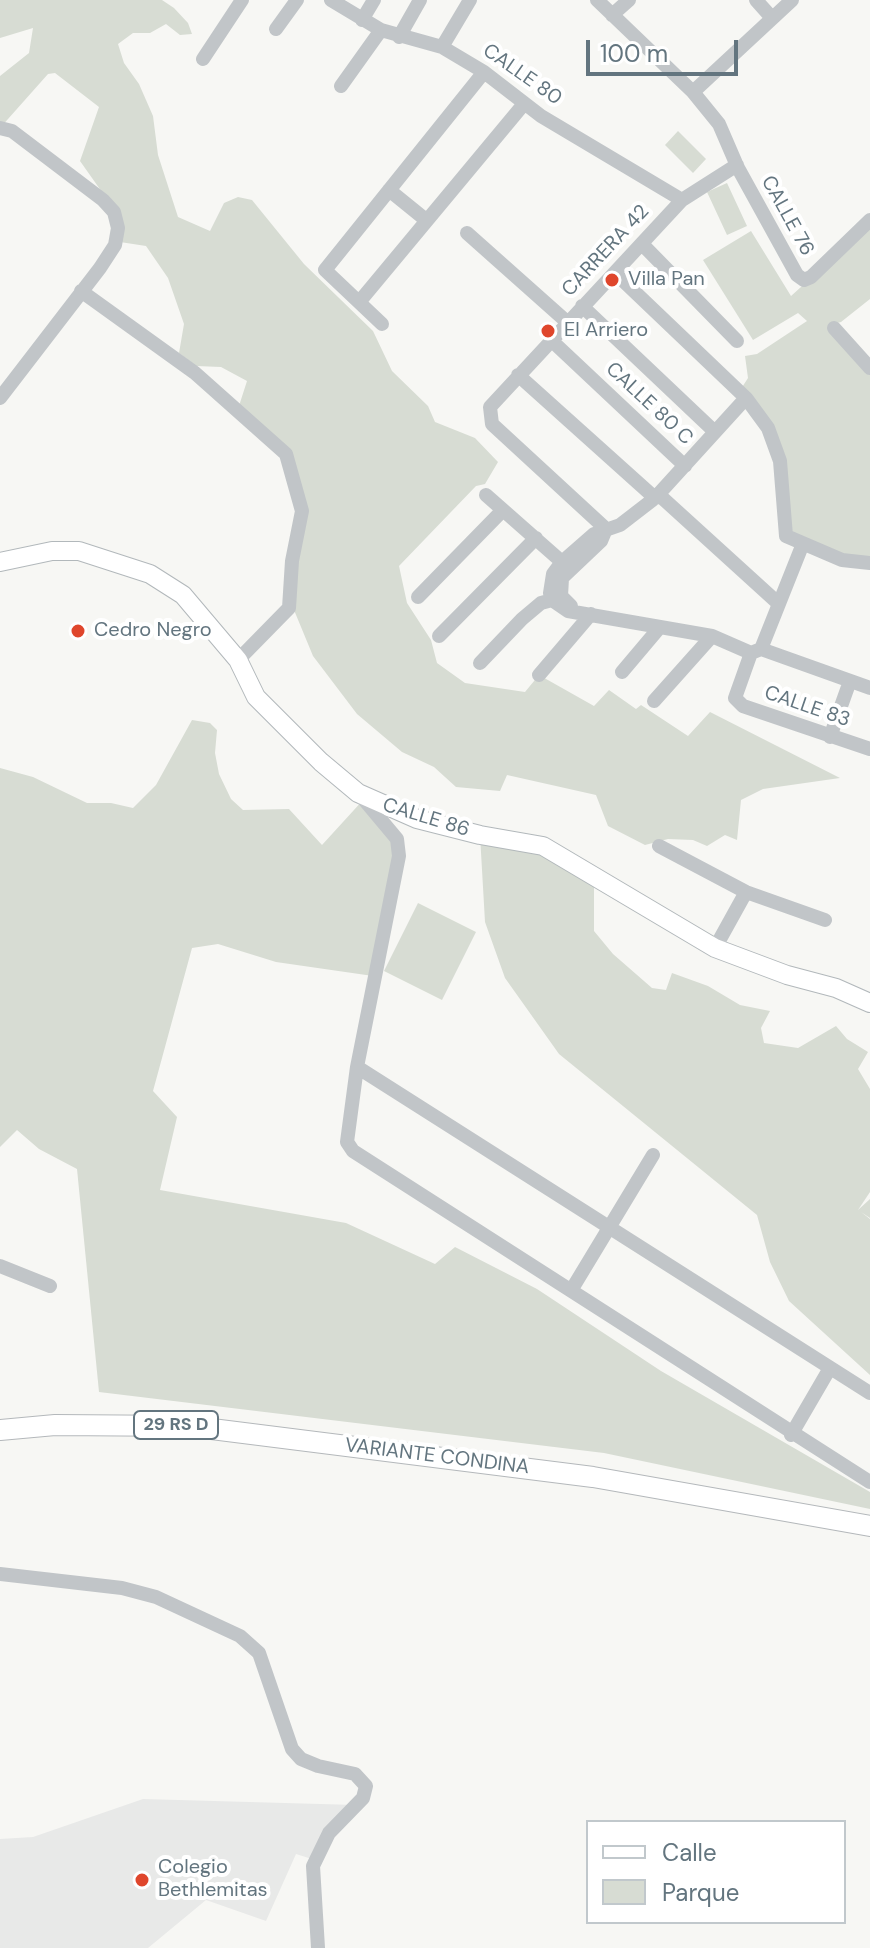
<!DOCTYPE html>
<html>
<head>
<meta charset="utf-8">
<style>
  body { margin:0 }
  #map { position:relative; width:870px; height:1948px; overflow:hidden; background:#f7f7f4; font-family:"DM Sans",sans-serif }
  canvas { display:block }
  .legend { position:absolute; left:586px; top:1820px; width:260px; height:104px; box-sizing:border-box; background:#fff; border:2px solid #c1c8cc; margin:0; padding:10px 14px; list-style:none; font-size:24px; color:#63757f }
  .legend li { display:flex; align-items:center; gap:16px; height:40px }
  .legend b { width:40px; border:2px solid #c1c8cc }
  .scale { position:absolute; left:586px; top:40px; width:152px; height:36px; box-sizing:border-box; border:4px solid #63757f; border-top:0; padding-left:10px; font-size:24px; line-height:28px; white-space:nowrap; color:#63757f; -webkit-text-stroke:6px #fff; paint-order:stroke }
</style>
</head>
<body>
<div id="map">
<canvas width="870" height="1948"></canvas>
<ul class="legend">
<li><b style="height:10px;background:#fff"></b>Calle</li>
<li><b style="height:22px;background:#d7dcd3"></b>Parque</li>
</ul>
<div class="scale">100 m</div>
</div>
<script>
const context = document.querySelector('canvas').getContext('2d');
context.lineJoin = 'round';
function fill(path, color) { context.fillStyle = color; context.fill(path, 'evenodd'); }
const poly = rows => new Path2D(rows.map(r => 'M' + r).join(''));
function stroke(path, color, width, dash) { context.strokeStyle = color; context.lineWidth = width; context.lineCap = dash ? 'butt' : 'round'; context.setLineDash(dash || []); context.stroke(path); }
function label(font, color, halo, rows, align = 'center') {
  context.font = font + ' "DM Sans",sans-serif'; context.lineWidth = 8; context.setLineDash([]); context.textBaseline = 'middle'; context.strokeStyle = halo; context.fillStyle = color; for (const [text, x, y, turn = 0] of rows) {
    context.save(); context.translate(x, y); context.rotate((+turn || 0) * Math.PI / 180); context.textAlign = isNaN(turn) ? turn : align; if (halo) context.strokeText(text, 0, 0); context.fillText(text, 0, 0); context.restore();
  }
}
const built = poly([
  [143,1799,356,1805,315,1860,296,1854,266,1921,206,1900,148,1948,0,1948,0,1839,33,1837]
]);
const green = poly([
  [0,0,162,0,174,8,188,23,192,34,180,35,166,24,150,33,133,33,118,44,124,63,139,84,153,116,158,155,178,217,210,231,224,203,238,197,252,200,304,264,373,331,392,371,428,406,435,422,475,438,498,462,485,484,476,486,399,566,407,603,431,640,437,663,465,683,525,692,539,675,594,706,609,690,636,709,641,705,688,736,710,712,840,778,763,789,741,800,737,840,725,835,707,846,693,840,668,839,645,845,608,826,596,795,507,775,500,791,456,787,434,767,402,752,357,714,313,656,294,610,302,511,293,457,238,409,247,381,221,367,196,366,179,353,184,324,168,278,146,246,120,242,121,219,80,161,99,107,55,73,48,74,0,128,0,76,29,53,33,28,0,38],
  [678,131,706,159,693,173,665,145],
  [727,183,747,226,727,235,707,192],
  [870,225,870,299,841,322,834,324,870,368,870,563,786,536,782,448,739,392,748,378,745,356,757,354,807,321,798,313,753,340,703,260,751,231,791,296],
  [192,720,210,723,217,730,215,753,219,774,231,799,243,810,289,809,322,845,364,799,398,845,373,976,276,962,218,944,192,948,153,1091,177,1117,160,1190,346,1223,435,1264,455,1247,537,1289,661,1371,870,1492,870,1509,604,1453,99,1392,77,1169,39,1149,17,1130,0,1147,0,768,33,777,87,803,111,803,133,808,156,785],
  [480,835,513,839,594,877,594,931,613,954,652,988,666,990,672,973,708,986,740,1005,770,1011,761,1028,764,1043,798,1048,836,1026,847,1039,868,1052,858,1069,870,1089,870,1192,858,1210,870,1199,870,1218,861,1212,870,1219,870,1375,789,1301,770,1262,757,1215,559,1054,505,978,485,922],
  [418,903,476,932,442,1000,384,971]
]);
const minor = poly([
  [331,0,381,30,442,47,484,72,541,116,682,200],
  [597,0,693,92,719,124,738,168,797,275,804,280,811,277,870,220],
  [756,0,772,18],
  [612,15,629,0],
  [362,20,374,0],
  [276,29,297,0],
  [399,37,420,0],
  [442,47,470,0],
  [203,59,242,0],
  [341,86,381,30],
  [693,92,792,0],
  [0,128,12,131,103,200,114,212,118,228,115,245,100,268,0,398],
  [389,190,426,220],
  [467,233,567,322],
  [642,244,737,341],
  [615,273,746,398,768,428,780,461,786,536,842,560,870,563],
  [81,291,195,373,286,454,302,511,292,561,289,608,238,660],
  [360,301,523,105],
  [582,306,715,432],
  [382,324,325,270,484,72],
  [834,328,870,368],
  [551,340,685,466],
  [518,375,655,498],
  [746,398,655,498,620,525,594,534,562,562,553,574,550,593,552,600,568,611,712,636,751,653],
  [658,494,779,604],
  [486,495,562,562],
  [606,529,492,424,490,407,682,200,737,165],
  [418,597,503,510],
  [571,606,561,596,562,578,601,541,606,529],
  [439,636,536,538],
  [761,649,802,546],
  [751,653,735,698,743,706,870,749],
  [751,653,761,649,870,688],
  [480,663,522,619,541,603,552,600],
  [622,672,660,627],
  [539,675,591,614],
  [654,701,712,636],
  [830,737,850,681],
  [361,796,397,839,399,856,357,1067,347,1142,353,1151,870,1482],
  [659,846,746,892,825,920],
  [715,948,746,892],
  [357,1067,870,1393],
  [0,1266,50,1286],
  [572,1289,653,1155],
  [791,1435,830,1368],
  [0,1574,122,1588,156,1597,240,1636,259,1653,292,1749,301,1759,318,1766,355,1774,366,1786,363,1798,329,1833,313,1866,318,1948]
]);
const major = poly([
  [0,562,52,551,79,551,150,574,183,595,238,660,256,697,321,762,358,793,417,819,480,835,543,846,715,948,787,975,836,988,870,1003]
]);
const highway = poly([
  [0,1430,55,1425,188,1426,593,1477,870,1526]
]);
const markers = [
  [612,280,8,"#df462c"],
  [548,331,8,"#df462c"],
  [78,631,8,"#df462c"],
  [142,1880,8,"#df462c"]
];
const shields = [
  [176,1425,84]
];
const shieldNames = [
  ["29 RS D",176,1425]
];
const streetNames = [
  ["CALLE 80",522,75,35],
  ["CALLE 76",787,216,61],
  ["CARRERA 42",606,251,-47],
  ["CALLE 80 C",649,404,43],
  ["CALLE 83",807,707,19],
  ["CALLE 86",426,818,17],
  ["VARIANTE CONDINA",437,1457,7]
];
const poiNames = [
  ["Villa Pan",628,280],
  ["El Arriero",564,331],
  ["Cedro Negro",94,631],
  ["Colegio",158,1868],
  ["Bethlemitas",158,1891]
];
fill(built, '#e8e9e8');
fill(green, '#d7dcd3');
stroke(major, '#b2b8bb', 20);
stroke(highway, '#b4b8bb', 22);
stroke(minor, '#c1c5c8', 14);
stroke(major, '#fff', 18);
stroke(highway, '#fff', 20);
for (const [x, y, r, color] of markers) { const dot = new Path2D(); dot.arc(x, y, r, 0, 2 * Math.PI); context.fillStyle = color; context.fill(dot); stroke(dot, '#fff', 3); }
for (const [x, y, w] of shields) { const box = new Path2D(); box.roundRect(x - w / 2, y - 14, w, 28, 6); context.fillStyle = '#fff'; context.fill(box); stroke(box, '#63757f', 2); }
label('bold 18px', '#63757f', null, shieldNames);
label('20px', '#63757f', '#fff', streetNames);
label('20px', '#63757f', '#fff', poiNames, 'left');
</script>
</body>
</html>
